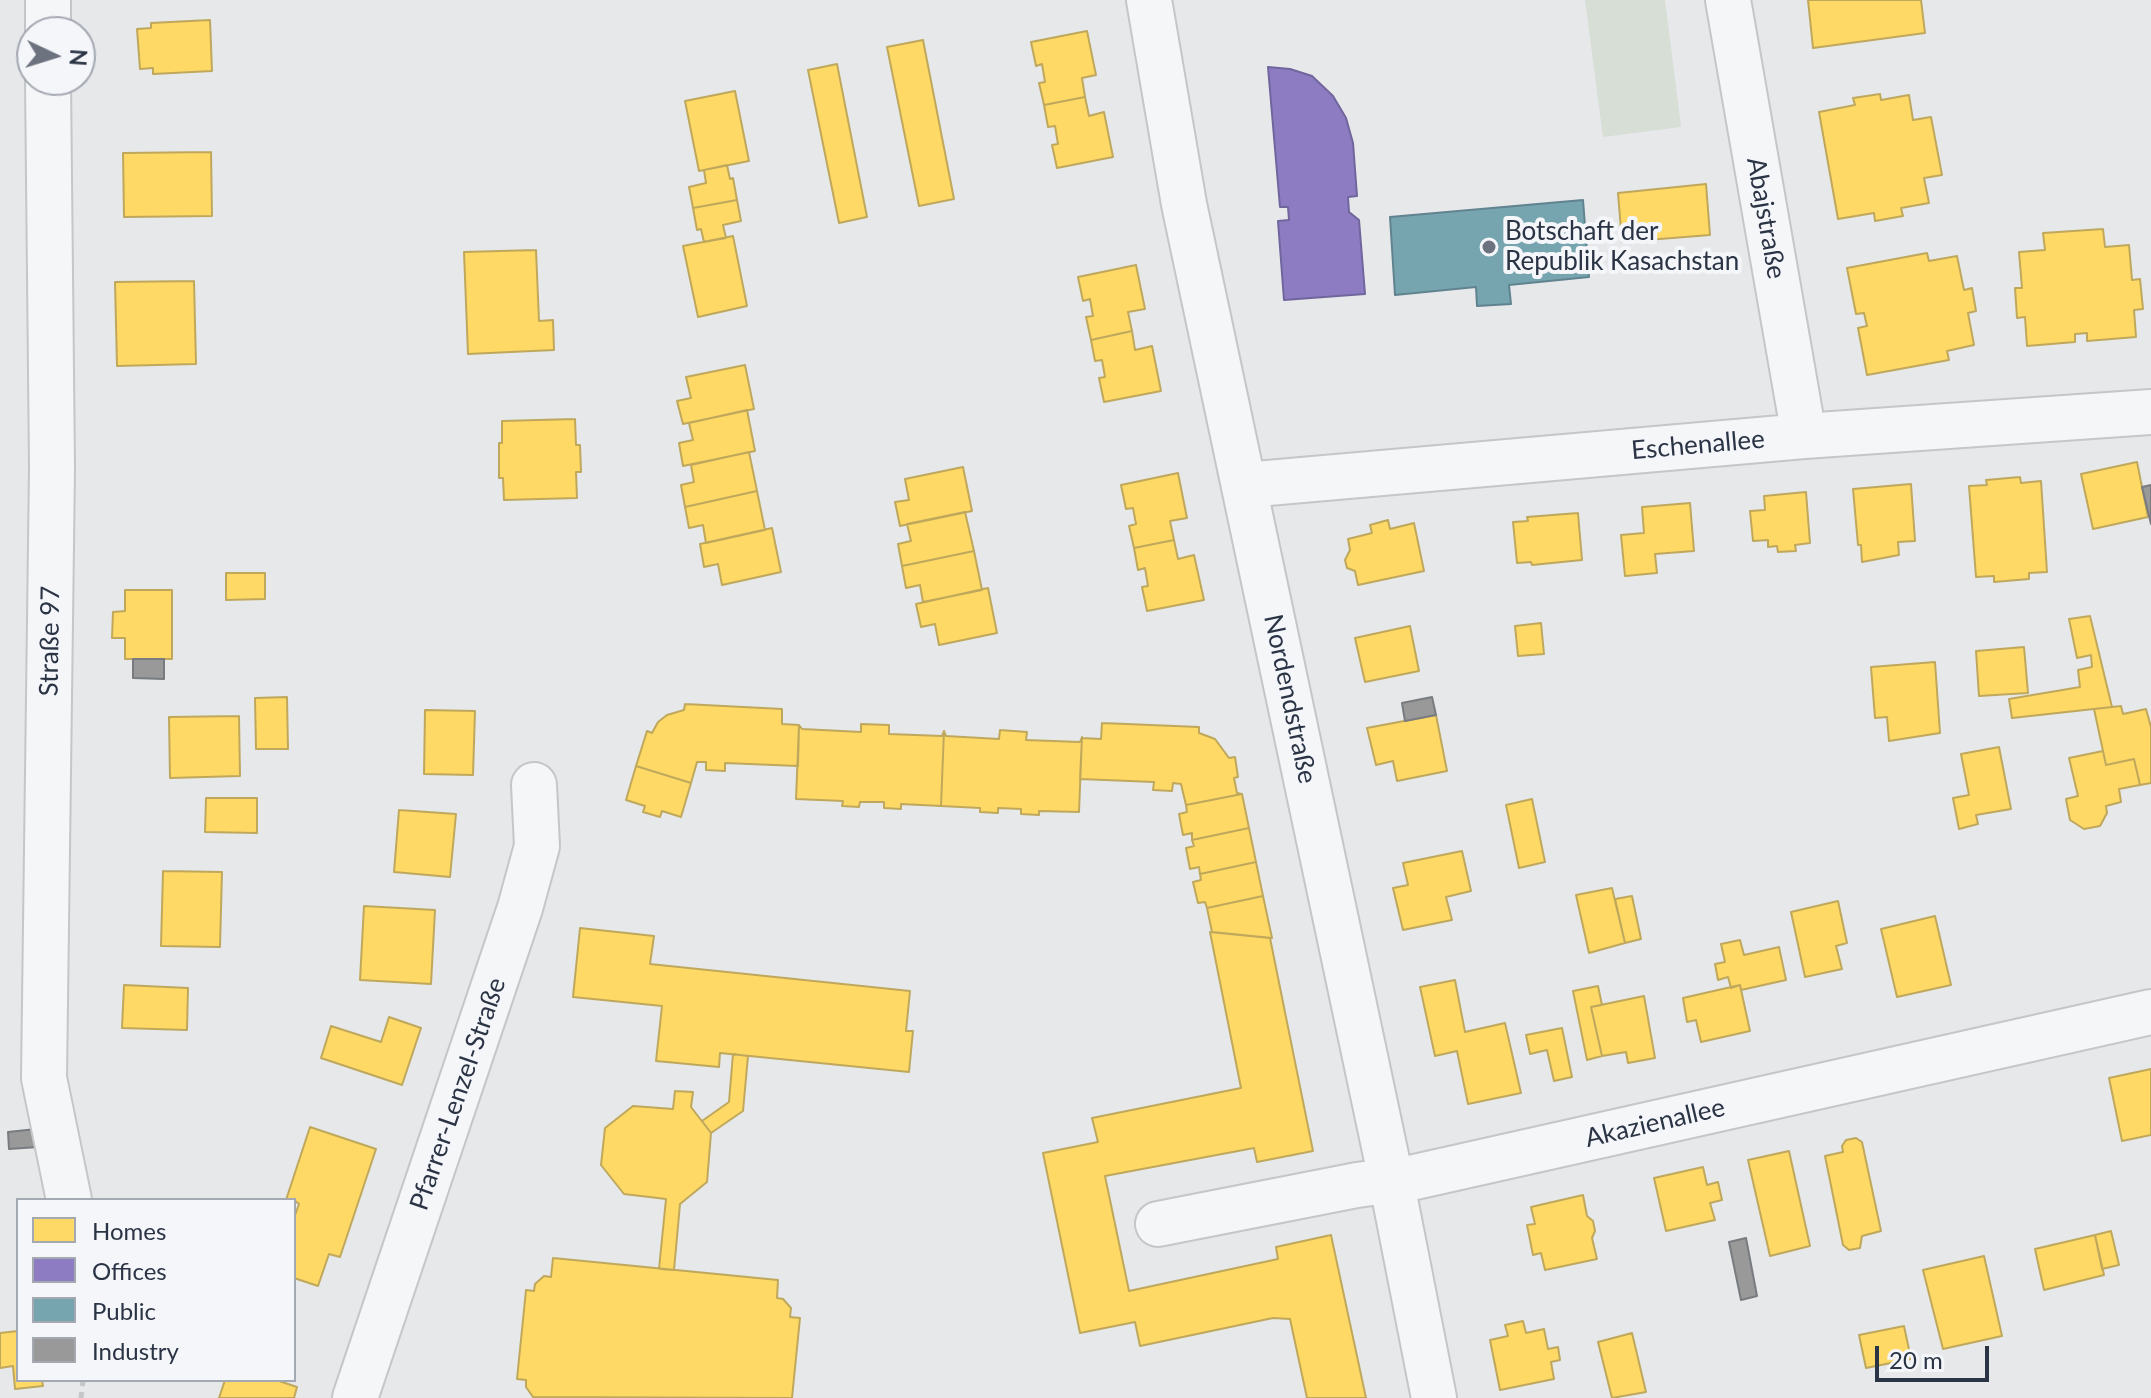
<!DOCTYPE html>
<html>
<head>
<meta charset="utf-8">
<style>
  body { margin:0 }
  #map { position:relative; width:2151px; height:1398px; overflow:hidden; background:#e6e8ea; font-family:Lato,sans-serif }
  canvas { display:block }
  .legend { position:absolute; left:16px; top:1198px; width:280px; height:184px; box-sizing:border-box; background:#f4f6f9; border:2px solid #a4a8b1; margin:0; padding:10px 14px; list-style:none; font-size:24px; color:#2b3445 }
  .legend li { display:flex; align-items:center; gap:16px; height:40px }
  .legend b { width:40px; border:2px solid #a4a8b1 }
  .north { position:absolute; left:16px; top:16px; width:80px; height:80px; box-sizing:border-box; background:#f4f6f9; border:2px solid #a4a8b1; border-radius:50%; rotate:94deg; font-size:22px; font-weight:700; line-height:32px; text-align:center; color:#2b3445 }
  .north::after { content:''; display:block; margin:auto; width:28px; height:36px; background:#6c737f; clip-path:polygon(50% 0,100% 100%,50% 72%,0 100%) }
  .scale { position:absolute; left:1875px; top:1346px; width:114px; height:36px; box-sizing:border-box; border:4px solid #2b3445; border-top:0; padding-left:10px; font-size:24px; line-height:28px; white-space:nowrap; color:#2b3445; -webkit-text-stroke:6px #f4f6f9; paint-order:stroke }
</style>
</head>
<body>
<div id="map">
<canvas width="2151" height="1398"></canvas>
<ul class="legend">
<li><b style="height:22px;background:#ffd966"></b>Homes</li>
<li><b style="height:22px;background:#8e7cc3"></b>Offices</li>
<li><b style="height:22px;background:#76a5af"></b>Public</li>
<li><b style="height:22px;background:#999"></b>Industry</li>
</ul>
<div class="north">N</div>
<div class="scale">20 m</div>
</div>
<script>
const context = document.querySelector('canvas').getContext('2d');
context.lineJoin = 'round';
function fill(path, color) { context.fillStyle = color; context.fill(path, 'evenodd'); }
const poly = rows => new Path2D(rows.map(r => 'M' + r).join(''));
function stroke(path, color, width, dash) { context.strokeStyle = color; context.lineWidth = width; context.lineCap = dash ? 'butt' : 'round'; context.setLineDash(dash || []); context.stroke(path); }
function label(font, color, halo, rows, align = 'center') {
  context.font = font + ' Lato,sans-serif'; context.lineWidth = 8; context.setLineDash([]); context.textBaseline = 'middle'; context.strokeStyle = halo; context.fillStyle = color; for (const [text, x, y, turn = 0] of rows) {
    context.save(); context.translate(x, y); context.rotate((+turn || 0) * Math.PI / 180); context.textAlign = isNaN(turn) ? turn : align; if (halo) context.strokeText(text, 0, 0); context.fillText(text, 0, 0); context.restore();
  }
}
const green = poly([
  [1585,0,1665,0,1681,127,1603,137]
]);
const homes = poly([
  [1808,0,1921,0,1925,33,1813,48,1808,0],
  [210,20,212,71,153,74,153,68,140,69,137,29,151,28,151,23,210,20],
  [1087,31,1096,75,1082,78,1085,97,1044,105,1039,83,1045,82,1042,64,1036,66,1031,42,1087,31],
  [923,40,954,199,919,206,887,47,923,40],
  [837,64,867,217,839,223,808,70,837,64],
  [735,91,749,161,699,171,685,101,735,91],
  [1880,94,1881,100,1909,95,1913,120,1931,117,1942,175,1924,178,1929,203,1901,208,1903,216,1875,221,1874,213,1838,219,1819,112,1855,105,1853,98,1880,94],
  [1085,97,1089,116,1104,112,1113,157,1057,168,1052,145,1058,144,1055,126,1048,127,1044,105,1085,97],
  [211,152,212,216,124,217,123,153,211,152],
  [727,165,730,179,733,178,737,200,693,208,689,187,706,183,704,170,727,165],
  [1706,184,1710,235,1622,242,1618,193,1706,184],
  [737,200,741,221,723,225,726,238,704,242,701,229,697,230,693,208,737,200],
  [2103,229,2105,247,2129,245,2132,280,2140,279,2143,309,2134,310,2136,337,2087,341,2087,333,2075,334,2075,342,2027,346,2025,317,2017,318,2015,288,2022,288,2019,252,2045,250,2043,233,2103,229],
  [733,236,747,306,698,317,683,246,733,236],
  [536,250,539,321,553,320,554,350,468,354,464,252,536,250],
  [1927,253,1929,261,1957,256,1964,290,1972,288,1976,311,1968,313,1974,345,1947,351,1949,360,1867,375,1858,328,1867,326,1864,313,1856,314,1847,268,1927,253],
  [1136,265,1145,309,1128,312,1132,331,1091,340,1086,317,1093,316,1090,299,1083,301,1078,277,1136,265],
  [194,281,196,364,117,366,115,282,194,281],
  [1132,331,1135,350,1152,346,1161,391,1104,402,1099,378,1105,377,1102,360,1095,361,1091,340,1132,331],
  [745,365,754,409,683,424,677,401,691,398,686,377,745,365],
  [747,410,755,451,683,466,679,443,693,440,689,423,747,410],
  [575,419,576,445,580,445,581,472,576,472,577,498,504,500,503,478,499,478,499,443,502,443,502,421,575,419],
  [749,452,757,491,685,507,681,485,694,482,691,465,749,452],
  [2137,462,2148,517,2093,529,2081,474,2137,462],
  [963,467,972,511,900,526,895,502,909,500,905,479,963,467],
  [1178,473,1187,518,1170,521,1174,540,1134,548,1129,526,1136,524,1133,508,1126,509,1121,485,1178,473],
  [2020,477,2021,483,2041,481,2047,572,2029,573,2029,579,1994,582,1994,576,1976,577,1969,486,1987,485,1986,480,2020,477],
  [1911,484,1915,541,1898,542,1899,555,1862,562,1861,545,1858,545,1853,489,1911,484],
  [757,491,765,530,706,543,703,525,689,528,685,507,757,491],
  [1806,492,1810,543,1795,545,1796,551,1778,552,1777,546,1768,547,1768,540,1753,541,1750,511,1765,510,1764,496,1806,492],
  [1690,503,1694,551,1655,554,1657,573,1625,576,1621,535,1644,533,1642,507,1690,503],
  [965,512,974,551,902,566,898,544,911,541,907,524,965,512],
  [1578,513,1582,560,1532,565,1531,562,1517,563,1513,522,1528,521,1527,517,1578,513],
  [1388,520,1390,529,1414,523,1424,571,1358,585,1355,571,1347,568,1345,560,1350,550,1348,539,1372,533,1370,525,1388,520],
  [772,528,781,572,722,585,718,564,704,567,700,544,772,528],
  [1174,540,1178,559,1194,555,1204,600,1147,611,1142,587,1148,586,1145,568,1138,570,1134,548,1174,540],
  [974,551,982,590,923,602,920,585,906,588,902,566,974,551],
  [226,573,265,573,265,599,226,600,226,573],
  [988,588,997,633,939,645,935,624,921,627,916,604,988,588],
  [125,590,172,590,172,659,125,659,125,638,112,638,113,612,125,611,125,590],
  [2090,616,2112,707,2012,718,2009,699,2080,687,2078,670,2092,667,2091,655,2077,658,2069,619,2090,616],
  [1541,623,1544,654,1518,656,1515,626,1541,623],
  [1410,626,1419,671,1365,682,1355,638,1410,626],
  [2024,647,2028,693,1979,696,1976,651,2024,647],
  [1935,662,1940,733,1889,741,1887,717,1875,718,1871,667,1935,662],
  [287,697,288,749,256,749,255,698,287,697],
  [685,704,782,709,782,724,799,725,798,766,725,763,725,771,706,770,706,762,697,762,691,783,636,766,647,731,652,733,658,722,667,715,684,710,685,704],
  [2121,706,2123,714,2146,709,2151,727,2151,783,2140,785,2134,759,2106,765,2094,709,2121,706],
  [425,710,475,711,473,775,424,774,425,710],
  [1436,715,1447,771,1397,781,1393,761,1376,765,1367,728,1436,715],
  [239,716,240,776,170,778,169,717,239,716],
  [1102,723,1199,727,1199,733,1215,739,1229,758,1235,757,1238,777,1234,778,1237,793,1242,794,1186,805,1181,784,1173,783,1172,791,1153,790,1154,782,1080,779,1082,738,1101,739,1102,723],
  [861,724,889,725,889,734,942,736,944,731,941,806,901,804,901,809,884,808,884,802,860,802,859,807,842,806,843,801,796,799,799,725,802,729,861,732,861,724],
  [1000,730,1027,732,1026,740,1080,742,1082,737,1079,812,1039,811,1039,815,1021,814,1021,809,998,808,998,813,980,812,980,808,941,806,944,731,946,736,999,739,1000,730],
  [1999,747,2011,809,1976,815,1978,824,1959,829,1953,798,1969,795,1961,754,1999,747],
  [2103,751,2106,765,2134,759,2140,785,2119,789,2121,802,2106,806,2107,813,2100,826,2084,829,2070,820,2066,799,2078,796,2069,758,2103,751],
  [636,766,691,783,681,817,662,811,660,817,643,812,645,806,626,800,636,766],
  [1242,794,1249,828,1192,840,1192,833,1183,835,1179,814,1187,812,1186,805,1242,794],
  [206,798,257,798,257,833,205,832,206,798],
  [1532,799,1545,862,1519,868,1506,805,1532,799],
  [399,810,456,814,450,877,394,872,399,810],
  [1249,828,1256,862,1200,874,1199,867,1190,869,1186,848,1194,846,1192,840,1249,828],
  [1462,851,1471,891,1446,897,1452,920,1403,930,1393,888,1408,885,1403,863,1462,851],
  [1256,862,1263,896,1207,908,1205,902,1198,903,1193,882,1201,880,1200,874,1256,862],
  [163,871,222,872,220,947,161,946,163,871],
  [1612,888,1625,943,1589,953,1576,895,1612,888],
  [1263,896,1272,938,1212,932,1207,908,1263,896],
  [1632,896,1641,939,1625,943,1615,899,1632,896],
  [1838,901,1847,943,1836,946,1842,969,1805,977,1791,912,1838,901],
  [364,906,435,910,431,984,360,980,364,906],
  [1935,916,1951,985,1897,997,1881,929,1935,916],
  [580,928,654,936,650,964,910,991,906,1031,913,1031,909,1072,720,1053,719,1067,656,1061,662,1006,573,997,580,928],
  [1210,932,1270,938,1313,1151,1257,1162,1254,1148,1105,1176,1129,1291,1278,1259,1276,1247,1331,1235,1366,1398,1307,1398,1290,1319,1273,1318,1140,1346,1135,1322,1080,1333,1043,1153,1098,1142,1092,1118,1241,1088,1210,932],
  [1740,940,1744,955,1779,947,1786,980,1741,990,1740,985,1731,988,1728,977,1718,980,1715,964,1725,962,1721,944,1740,940],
  [1455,980,1465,1032,1505,1023,1521,1093,1468,1104,1457,1051,1435,1056,1420,987,1455,980],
  [124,985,188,988,187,1030,122,1028,124,985],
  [1740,985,1750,1031,1701,1042,1696,1020,1687,1022,1683,998,1740,985],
  [1598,986,1602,1005,1591,1007,1602,1056,1587,1060,1573,991,1598,986],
  [1644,996,1655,1058,1628,1063,1626,1052,1602,1056,1591,1007,1644,996],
  [389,1017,421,1028,402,1085,321,1058,331,1026,381,1042,389,1017],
  [1562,1028,1572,1077,1554,1081,1547,1050,1530,1054,1526,1035,1562,1028],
  [733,1054,748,1056,743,1111,711,1133,702,1121,729,1102,733,1054],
  [2151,1069,2151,1135,2122,1141,2109,1078,2151,1069],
  [675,1091,693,1092,691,1107,711,1133,707,1182,680,1204,674,1270,659,1269,666,1199,624,1194,601,1165,605,1128,633,1106,673,1109,675,1091],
  [310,1127,376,1149,340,1257,329,1254,318,1286,294,1278,294,1218,299,1204,294,1200,286,1200,310,1127],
  [1856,1138,1862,1142,1881,1231,1862,1236,1860,1248,1849,1250,1843,1245,1825,1156,1843,1152,1842,1146,1846,1140,1856,1138],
  [1789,1151,1810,1246,1770,1256,1748,1160,1789,1151],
  [1703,1167,1707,1185,1718,1182,1722,1200,1710,1203,1715,1220,1666,1231,1654,1178,1703,1167],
  [1583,1195,1587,1216,1593,1221,1595,1231,1592,1238,1597,1259,1545,1270,1541,1253,1533,1255,1527,1225,1535,1224,1531,1207,1583,1195],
  [2111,1231,2119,1265,2102,1269,2095,1235,2111,1231],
  [2095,1235,2104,1275,2044,1290,2035,1249,2095,1235],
  [1984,1256,2002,1336,1943,1349,1923,1270,1984,1256],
  [553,1258,778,1280,777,1298,783,1299,791,1308,790,1317,800,1318,792,1398,533,1397,526,1387,526,1380,517,1379,526,1290,534,1291,535,1284,544,1276,551,1277,553,1258],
  [1523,1321,1526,1333,1544,1329,1548,1349,1558,1347,1560,1360,1551,1362,1554,1379,1500,1390,1490,1340,1508,1336,1505,1325,1523,1321],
  [1904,1326,1911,1359,1866,1368,1859,1335,1904,1326],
  [18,1331,18,1380,42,1380,43,1386,15,1389,13,1366,0,1368,0,1333,18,1331],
  [1632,1333,1646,1392,1612,1398,1598,1342,1632,1333],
  [225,1380,276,1380,297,1387,294,1398,219,1398,225,1380]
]);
const offices = poly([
  [1268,67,1290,69,1312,76,1333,96,1346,118,1353,143,1357,196,1348,197,1349,212,1359,220,1365,294,1284,300,1278,221,1289,220,1288,207,1280,207,1268,67]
]);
const public = poly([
  [1583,200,1589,277,1509,285,1511,304,1477,306,1476,287,1395,295,1390,217,1583,200]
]);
const industry = poly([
  [2151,485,2151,524,2142,487,2151,485],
  [133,659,164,659,164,679,133,678,133,659],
  [1432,697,1436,715,1405,721,1402,703,1432,697],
  [36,1129,38,1147,9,1149,8,1132,36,1129],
  [1746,1238,1757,1296,1741,1300,1729,1242,1746,1238]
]);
const path = poly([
  [81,1398,83,1380]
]);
const minor = poly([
  [48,0,48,32],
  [1149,0,1184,204,1391,1179,1434,1398],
  [1728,0,1804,436],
  [48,80,52,468,44,1078,69,1200],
  [1245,485,1804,436,2151,412],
  [1158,1224,1357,1185,1415,1177,2151,1012],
  [355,1398,520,908,537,846,534,785]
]);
const markers = [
  [1489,247,8,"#6c737f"]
];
const streetNames = [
  ["Abajstraße",1766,218,80],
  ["Eschenallee",1698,445,-5],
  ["Straße 97",50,641,-89],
  ["Nordendstraße",1290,699,78],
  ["Pfarrer-Lenzel-Straße",458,1094,-71],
  ["Akazienallee",1655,1123,-13]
];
const poiNames = [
  ["Botschaft der",1505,232],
  ["Republik Kasachstan",1505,262]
];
fill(green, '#d6ded6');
fill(homes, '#ffd966');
stroke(homes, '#bfa85c', 2);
fill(offices, '#8e7cc3');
stroke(offices, '#70669d', 2);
fill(public, '#76a5af');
stroke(public, '#60838f', 2);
fill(industry, '#999');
stroke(industry, '#787b80', 2);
stroke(minor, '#c4c6c8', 48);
stroke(path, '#c5c6ca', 5, [6, 6]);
stroke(minor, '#f5f6f7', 44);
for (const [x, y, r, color] of markers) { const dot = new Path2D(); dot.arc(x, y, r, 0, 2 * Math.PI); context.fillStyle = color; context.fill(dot); stroke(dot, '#f4f6f9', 3); }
label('26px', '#2b3445', '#f4f6f9', streetNames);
label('26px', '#2b3445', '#f4f6f9', poiNames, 'left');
</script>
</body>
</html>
